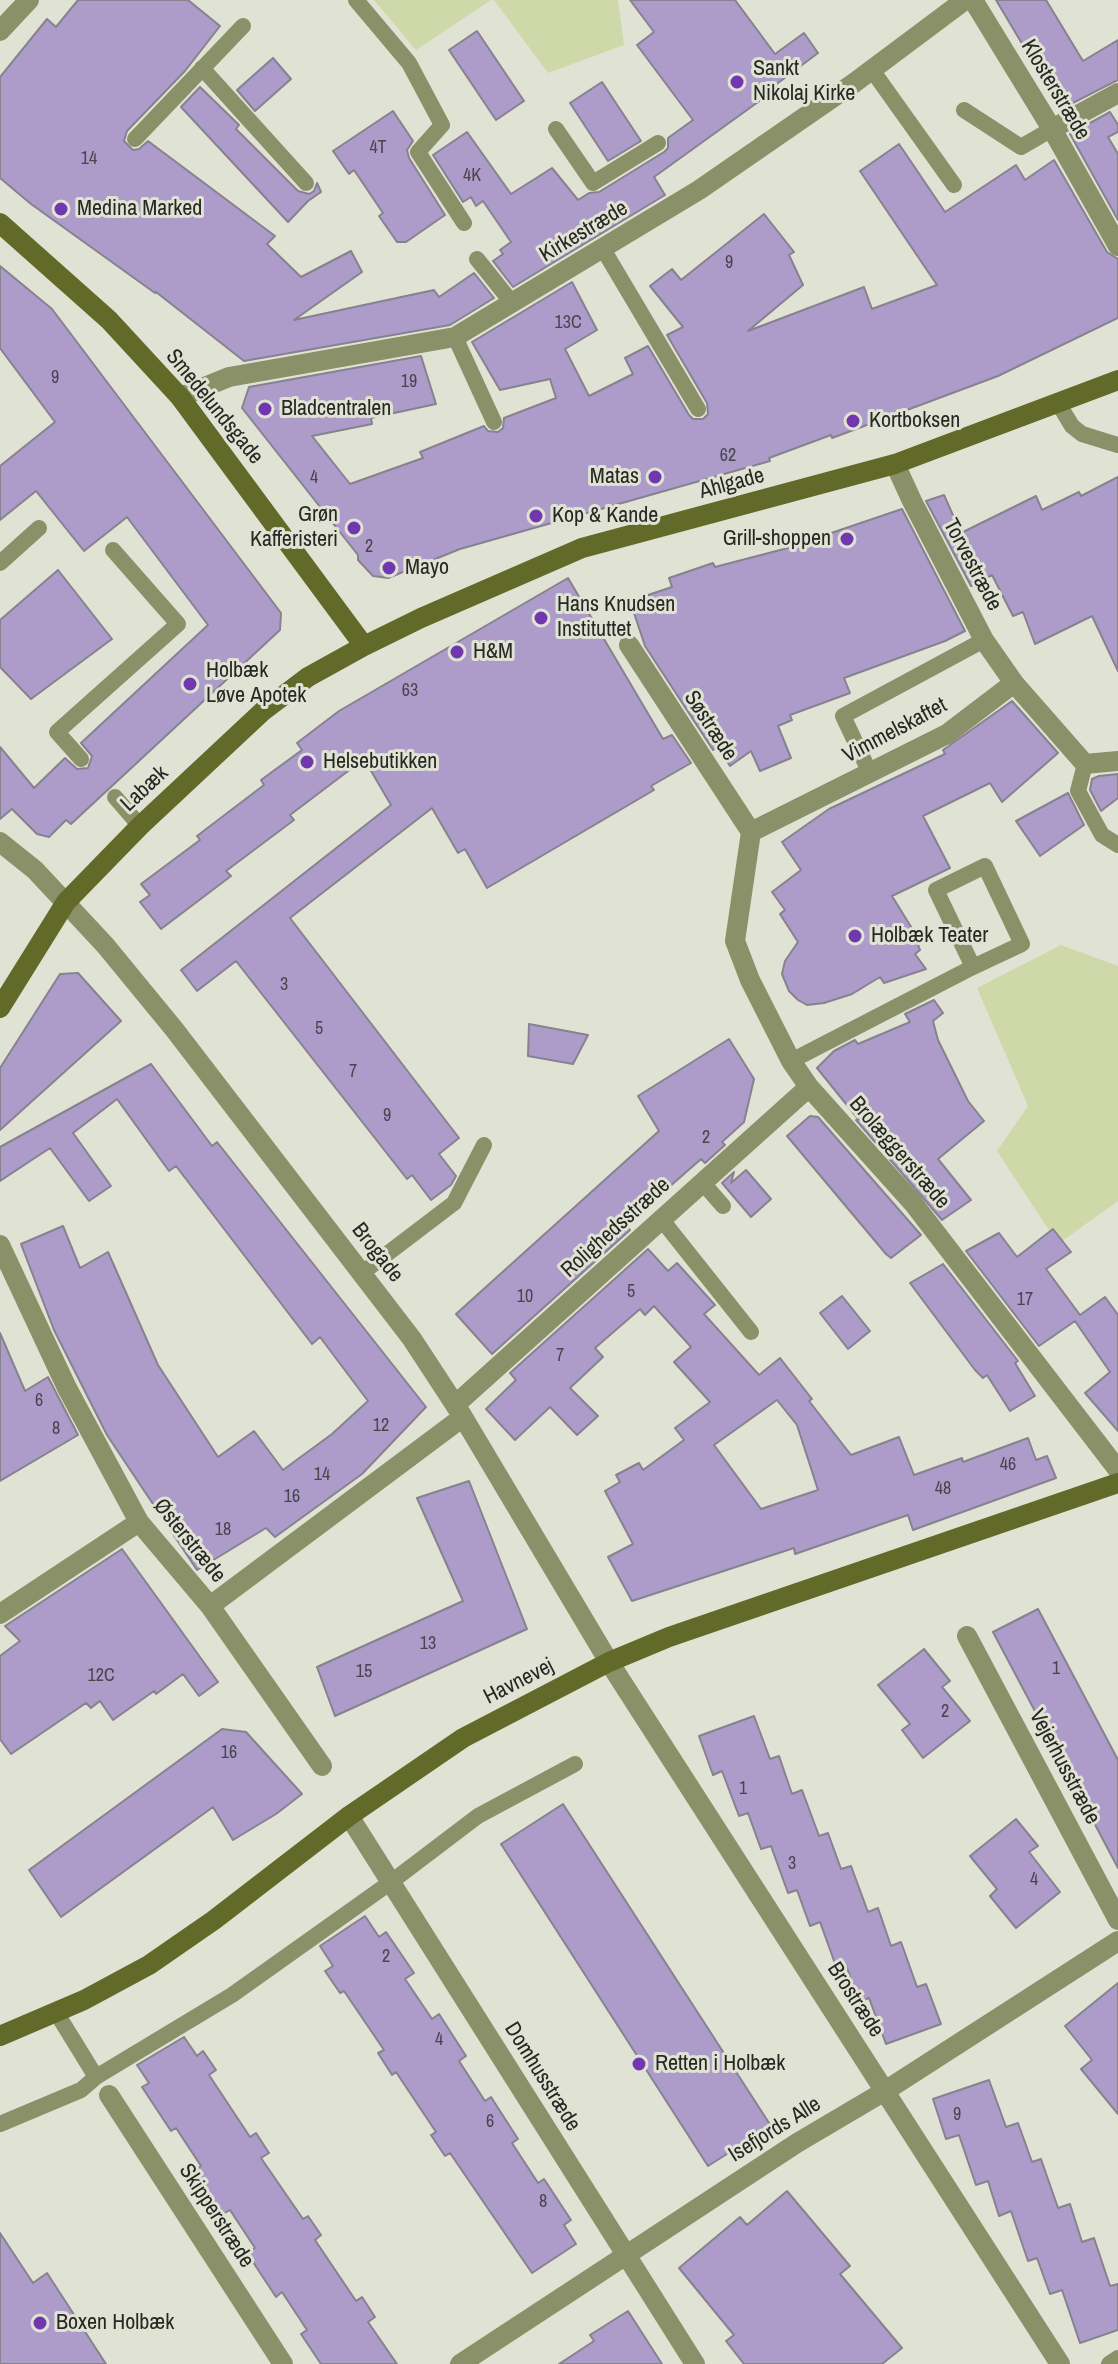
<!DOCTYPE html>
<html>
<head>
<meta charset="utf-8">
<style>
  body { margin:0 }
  canvas { display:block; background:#e0e3d4 }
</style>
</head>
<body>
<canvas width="1118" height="2364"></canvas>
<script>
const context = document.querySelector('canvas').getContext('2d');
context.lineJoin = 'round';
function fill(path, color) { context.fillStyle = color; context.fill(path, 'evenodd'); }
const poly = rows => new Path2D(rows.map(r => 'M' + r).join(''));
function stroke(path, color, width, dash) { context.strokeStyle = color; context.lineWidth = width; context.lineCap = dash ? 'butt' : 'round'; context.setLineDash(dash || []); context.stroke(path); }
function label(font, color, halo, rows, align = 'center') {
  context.font = font + ' "Archivo Narrow",sans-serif'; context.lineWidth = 6; context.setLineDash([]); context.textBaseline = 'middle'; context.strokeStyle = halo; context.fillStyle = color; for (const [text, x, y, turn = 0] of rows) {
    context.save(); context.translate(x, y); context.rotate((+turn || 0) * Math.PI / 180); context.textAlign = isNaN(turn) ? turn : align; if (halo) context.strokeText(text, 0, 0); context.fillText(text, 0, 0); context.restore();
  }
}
const green = poly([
  [374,0,491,0,416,50],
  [494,0,618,0,624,45,548,73],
  [1061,945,1118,966,1118,1201,1058,1244,997,1151,1028,1106,977,988]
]);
const building = poly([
  [78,0,188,0,220,26,185,71,127,131,124,141,133,150,139,149,148,141,275,236,267,244,301,277,351,251,362,272,294,320,434,290,439,297,474,273,494,298,450,325,244,361,156,292,155,293,31,204,0,178,0,77,47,19,56,27,78,0],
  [630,0,735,0,775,54,804,33,818,53,770,89,772,92,654,177,665,195,513,287,493,261,503,254,500,250,511,242,483,201,476,206,471,197,463,202,433,155,467,132,511,194,552,168,578,200,589,193,599,192,664,152,668,148,668,138,693,120,637,45,654,32,630,0],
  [996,0,1046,0,1083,61,1118,40,1118,80,1061,109,996,0],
  [477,31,524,101,496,120,449,50,477,31],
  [273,58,291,79,255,111,237,90,273,58],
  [602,82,641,141,608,161,570,103,602,82],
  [200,87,239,125,236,129,298,191,309,194,314,191,317,183,321,192,308,201,288,222,181,107,200,87],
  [393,111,413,141,407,150,409,158,445,215,406,242,397,242,379,216,383,213,354,170,349,174,333,151,393,111],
  [1110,112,1118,125,1118,132,1108,137,1118,154,1118,220,1070,134,1110,112],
  [899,144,945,212,1016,165,1025,180,1054,160,1107,252,1118,259,1118,318,998,376,832,438,831,435,769,458,770,461,460,549,388,578,373,576,358,560,358,555,242,408,249,387,421,356,436,404,371,418,372,424,312,436,350,484,423,458,420,452,484,426,488,431,498,432,503,428,504,418,556,398,550,379,500,390,472,342,572,282,597,330,565,349,589,396,633,374,625,358,648,346,689,415,693,419,703,419,708,414,707,403,667,335,683,327,650,286,672,269,681,280,764,214,794,252,789,255,803,285,748,331,864,287,872,309,937,285,860,171,899,144],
  [0,266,52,309,281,613,280,630,71,824,66,820,49,837,37,834,12,809,0,819,0,747,34,788,65,758,77,769,88,768,92,756,81,743,208,625,127,517,84,551,36,491,0,520,0,466,55,422,0,348,0,266],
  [1118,477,1118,671,1092,616,1035,644,1023,612,1013,616,992,575,971,586,926,501,944,495,961,533,1036,496,1042,510,1079,492,1081,496,1118,477],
  [902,509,965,631,945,641,844,678,850,693,790,715,792,720,778,726,791,758,760,771,751,751,730,766,718,747,713,750,645,646,630,601,672,587,669,578,713,563,715,567,784,549,902,509],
  [58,570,112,639,31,699,0,667,0,620,58,570],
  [568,578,663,739,672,735,691,763,651,786,654,790,487,888,465,849,458,853,432,808,290,918,459,1138,439,1154,456,1176,451,1185,431,1200,412,1175,407,1179,236,961,197,991,181,970,391,805,364,759,290,815,294,820,226,871,231,876,161,929,140,902,150,895,141,884,200,840,197,836,264,785,261,780,302,750,297,743,339,711,568,578],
  [1012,701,1058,753,1002,802,990,783,923,816,950,868,892,896,913,930,920,950,915,954,926,969,884,983,880,977,852,994,824,1003,807,1005,798,1000,789,991,782,974,785,961,798,942,780,914,785,910,772,892,801,870,782,842,829,809,945,754,943,750,1012,701],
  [1118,774,1118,798,1101,811,1090,790,1092,779,1099,776,1118,774],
  [1068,793,1084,825,1040,856,1016,821,1068,793],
  [78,973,121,1021,0,1130,0,1068,60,974,78,973],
  [934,1000,943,1013,933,1021,938,1040,968,1101,984,1121,938,1159,971,1200,942,1220,856,1120,859,1120,817,1068,834,1051,855,1040,858,1044,910,1022,905,1014,934,1000],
  [529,1024,588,1035,573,1064,528,1056,529,1024],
  [729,1039,754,1079,744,1122,722,1142,725,1145,705,1163,701,1159,626,1225,630,1230,492,1354,456,1314,659,1131,638,1096,729,1039],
  [151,1064,212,1146,217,1142,426,1407,362,1474,275,1537,266,1528,197,1570,107,1435,54,1330,21,1244,63,1226,80,1268,108,1252,158,1365,218,1457,254,1431,283,1470,332,1434,368,1401,320,1337,312,1344,176,1166,169,1171,117,1099,73,1133,111,1186,89,1201,50,1148,0,1181,0,1147,151,1064],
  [810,1116,818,1117,921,1235,891,1258,886,1254,787,1136,810,1116],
  [746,1170,771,1199,751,1217,722,1183,734,1172,731,1183,746,1170],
  [1053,1229,1071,1252,1046,1269,1080,1315,1105,1297,1118,1315,1118,1431,1085,1393,1110,1372,1075,1321,1039,1346,966,1251,999,1233,1017,1257,1053,1229],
  [648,1249,668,1271,677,1263,715,1305,704,1314,759,1375,780,1358,812,1399,809,1401,851,1455,899,1437,914,1475,962,1458,963,1462,1028,1438,1036,1460,1047,1456,1056,1478,913,1530,908,1515,795,1554,794,1548,632,1601,608,1557,633,1544,605,1491,620,1482,616,1475,639,1463,643,1470,684,1440,675,1428,710,1402,674,1362,691,1347,654,1306,645,1315,640,1309,595,1348,603,1357,570,1388,598,1416,577,1435,550,1407,515,1440,486,1409,516,1380,510,1373,648,1249],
  [777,1400,797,1425,818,1490,761,1509,714,1445,777,1400],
  [943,1264,1018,1361,1015,1363,1035,1396,1010,1411,987,1375,983,1378,975,1370,910,1283,943,1264],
  [842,1296,870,1331,848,1349,820,1313,842,1296],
  [0,1333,25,1391,48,1377,78,1435,0,1481,0,1333],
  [469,1481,527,1629,335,1716,317,1667,463,1601,417,1498,469,1481],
  [122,1549,218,1682,199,1696,183,1674,156,1694,154,1691,113,1720,100,1701,91,1708,86,1703,11,1754,0,1739,0,1656,20,1641,5,1626,122,1549],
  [1038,1609,1118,1760,1118,1868,993,1632,1038,1609],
  [924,1649,950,1681,942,1687,970,1721,923,1758,902,1730,910,1724,878,1685,924,1649],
  [754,1716,770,1759,779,1756,792,1794,802,1790,819,1836,828,1833,841,1869,851,1866,868,1912,878,1908,891,1946,901,1942,917,1987,926,1984,941,2024,886,2044,869,1998,859,2002,846,1965,837,1969,820,1922,810,1926,797,1890,788,1893,771,1846,761,1849,748,1813,739,1816,722,1771,713,1775,699,1736,754,1716],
  [222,1729,246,1732,302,1794,276,1814,233,1840,213,1807,61,1917,29,1870,222,1729],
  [563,1804,771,2126,708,2166,501,1844,563,1804],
  [1016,1819,1038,1846,1029,1852,1060,1892,1016,1928,990,1896,997,1889,970,1856,1016,1819],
  [365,1916,379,1937,386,1932,414,1973,405,1979,432,2019,439,2014,466,2056,459,2061,485,2101,491,2097,518,2139,512,2143,538,2183,544,2179,571,2220,564,2225,576,2244,532,2273,450,2153,445,2156,431,2135,436,2132,396,2072,392,2075,378,2053,384,2050,344,1991,340,1993,325,1971,333,1966,320,1946,365,1916],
  [1118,1983,1118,2114,1081,2069,1092,2060,1065,2026,1118,1983],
  [184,2037,197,2056,203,2051,216,2070,209,2075,250,2137,256,2133,269,2153,261,2158,303,2219,308,2216,321,2235,315,2240,356,2301,362,2297,375,2317,368,2322,397,2364,321,2364,301,2334,307,2330,282,2292,276,2297,247,2253,255,2248,230,2210,223,2214,194,2171,201,2166,176,2128,171,2131,142,2087,149,2083,137,2065,184,2037],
  [989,2080,1006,2127,1018,2123,1032,2162,1041,2159,1058,2208,1070,2204,1082,2242,1094,2238,1110,2286,1118,2284,1118,2330,1080,2343,1062,2290,1050,2294,1037,2258,1028,2261,1011,2211,999,2216,988,2181,976,2185,959,2135,946,2139,933,2099,989,2080],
  [787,2191,850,2266,840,2274,902,2348,882,2364,744,2364,726,2341,734,2335,679,2268,740,2217,747,2225,787,2191],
  [0,2233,33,2283,47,2273,106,2364,0,2364,0,2233],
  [628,2311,662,2364,559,2364,594,2341,590,2335,628,2311]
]);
const lane = poly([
  [356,0,409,63,442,125,418,152,464,223],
  [202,68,306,183],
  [872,70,954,185],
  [964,110,1021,147,1052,129],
  [556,129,593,183,658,143],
  [135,139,243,26],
  [603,249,698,409],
  [477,259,513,304],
  [455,337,494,422],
  [1058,403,1072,426,1082,434,1118,445],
  [0,563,39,528],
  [81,759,57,732,178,624,113,550],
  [1085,764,1078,791,1102,835,1118,845],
  [870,773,843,716,984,640],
  [115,797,140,826],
  [791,1061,973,967,936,890,985,866,1022,944,973,967],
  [703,1183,723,1206],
  [662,1220,751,1332],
  [362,1273,454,1203,484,1145],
  [96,2077,232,1995,391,1882,478,1816,575,1764],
  [0,2124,81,2090,96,2077,56,2012],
  [1109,2364,1118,2358]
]);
const street = poly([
  [973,0,1052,129,1118,246],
  [0,31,29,0],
  [1052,129,1118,93],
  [180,397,229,377,455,337,699,190,854,83,965,0],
  [895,464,912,501,984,640,1014,683],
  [629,645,751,832],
  [751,832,735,941,750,980,791,1061,809,1087,913,1203,1118,1470],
  [751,832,947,734,1014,683,1085,764,1118,761],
  [0,842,35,870,105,945,174,1029,412,1339,463,1417,609,1662,1060,2364],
  [0,1245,67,1388,139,1522,210,1606,322,1766],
  [455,1405,809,1087],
  [210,1606,463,1417],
  [0,1614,139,1522],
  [967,1636,1118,1920],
  [349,1816,695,2364],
  [109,2095,283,2364],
  [460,2364,797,2143,885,2091,1118,1941]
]);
const secondary = poly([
  [0,223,109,320,180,397,364,646],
  [0,1008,66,902,140,826,263,711,308,677,364,646,421,618,582,548,895,464,1118,380],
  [0,2036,84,2000,149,1965,214,1920,349,1816,463,1738,609,1662,669,1637,1118,1483]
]);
const markers = [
  [737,82,8,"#7037ae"],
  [61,209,8,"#7037ae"],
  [265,409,8,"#7037ae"],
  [853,421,8,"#7037ae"],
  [655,477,8,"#7037ae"],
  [536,516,8,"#7037ae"],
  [354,528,8,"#7037ae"],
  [847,539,8,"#7037ae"],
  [389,568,8,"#7037ae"],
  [541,618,8,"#7037ae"],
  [457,652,8,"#7037ae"],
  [190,684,8,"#7037ae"],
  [307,762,8,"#7037ae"],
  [855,936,8,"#7037ae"],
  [639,2064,8,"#7037ae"],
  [40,2323,8,"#7037ae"]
];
const numberNames = [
  ["4T",378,148],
  ["14",89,159],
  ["4K",472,176],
  ["9",729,263],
  ["13C",568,323],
  ["9",55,378],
  ["19",409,382],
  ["62",728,456],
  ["4",314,478],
  ["2",369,547],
  ["63",410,691],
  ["3",284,985],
  ["5",319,1029],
  ["7",353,1072],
  ["9",387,1116],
  ["2",706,1138],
  ["5",631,1292],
  ["10",525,1297],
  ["17",1025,1300],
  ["7",560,1356],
  ["6",39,1401],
  ["12",381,1426],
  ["8",56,1429],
  ["46",1008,1465],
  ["14",322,1475],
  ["48",943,1489],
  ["16",292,1497],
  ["18",223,1530],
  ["13",428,1644],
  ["1",1056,1669],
  ["15",364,1672],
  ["12C",101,1676],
  ["2",945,1712],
  ["16",229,1753],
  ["1",743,1789],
  ["3",792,1864],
  ["4",1034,1880],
  ["2",386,1957],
  ["4",439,2040],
  ["9",957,2115],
  ["6",490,2122],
  ["8",543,2202]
];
const poiNames = [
  ["Sankt",753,69],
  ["Nikolaj Kirke",753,94],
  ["Medina Marked",77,209],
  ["Bladcentralen",281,409],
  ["Kortboksen",869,421],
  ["Matas",639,477,"right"],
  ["Grøn",338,515,"right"],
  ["Kafferisteri",338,540,"right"],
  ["Kop & Kande",552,516],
  ["Grill-shoppen",831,539,"right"],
  ["Mayo",405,568],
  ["Hans Knudsen",557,605],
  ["Instituttet",557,630],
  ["H&M",473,652],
  ["Holbæk",206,671],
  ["Løve Apotek",206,696],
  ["Helsebutikken",323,762],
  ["Holbæk Teater",871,936],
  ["Retten i Holbæk",655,2064],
  ["Boxen Holbæk",56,2323]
];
const streetNames = [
  ["Klosterstræde",1055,90,59],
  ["Kirkestræde",584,232,-31],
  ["Smedelundsgade",214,407,51],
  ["Ahlgade",732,484,-15],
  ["Torvestræde",972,565,62],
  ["Søstræde",710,726,57],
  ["Vimmelskaftet",895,731,-28],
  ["Labæk",145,789,-43],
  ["Brolæggerstræde",899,1153,49],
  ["Rolighedsstræde",616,1228,-42],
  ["Brogade",377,1253,52],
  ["Østerstræde",189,1541,51],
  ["Havnevej",519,1682,-27],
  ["Vejerhusstræde",1064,1767,62],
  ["Brostræde",855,2000,57],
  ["Domhusstræde",542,2077,58],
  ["Isefjords Alle",775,2130,-32],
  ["Skipperstræde",216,2216,57]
];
fill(green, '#cfd8a9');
fill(building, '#ad9bca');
stroke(building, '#86828f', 2);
stroke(lane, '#8a9168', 16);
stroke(street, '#8a9168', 20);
stroke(secondary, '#626a29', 20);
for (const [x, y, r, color] of markers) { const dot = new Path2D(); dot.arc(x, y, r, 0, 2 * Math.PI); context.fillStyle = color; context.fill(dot); stroke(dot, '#e0e3d4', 3); }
label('18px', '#48454d', null, numberNames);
label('22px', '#272823', '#e0e3d4', poiNames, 'left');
label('22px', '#272823', '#e0e3d4', streetNames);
</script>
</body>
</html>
